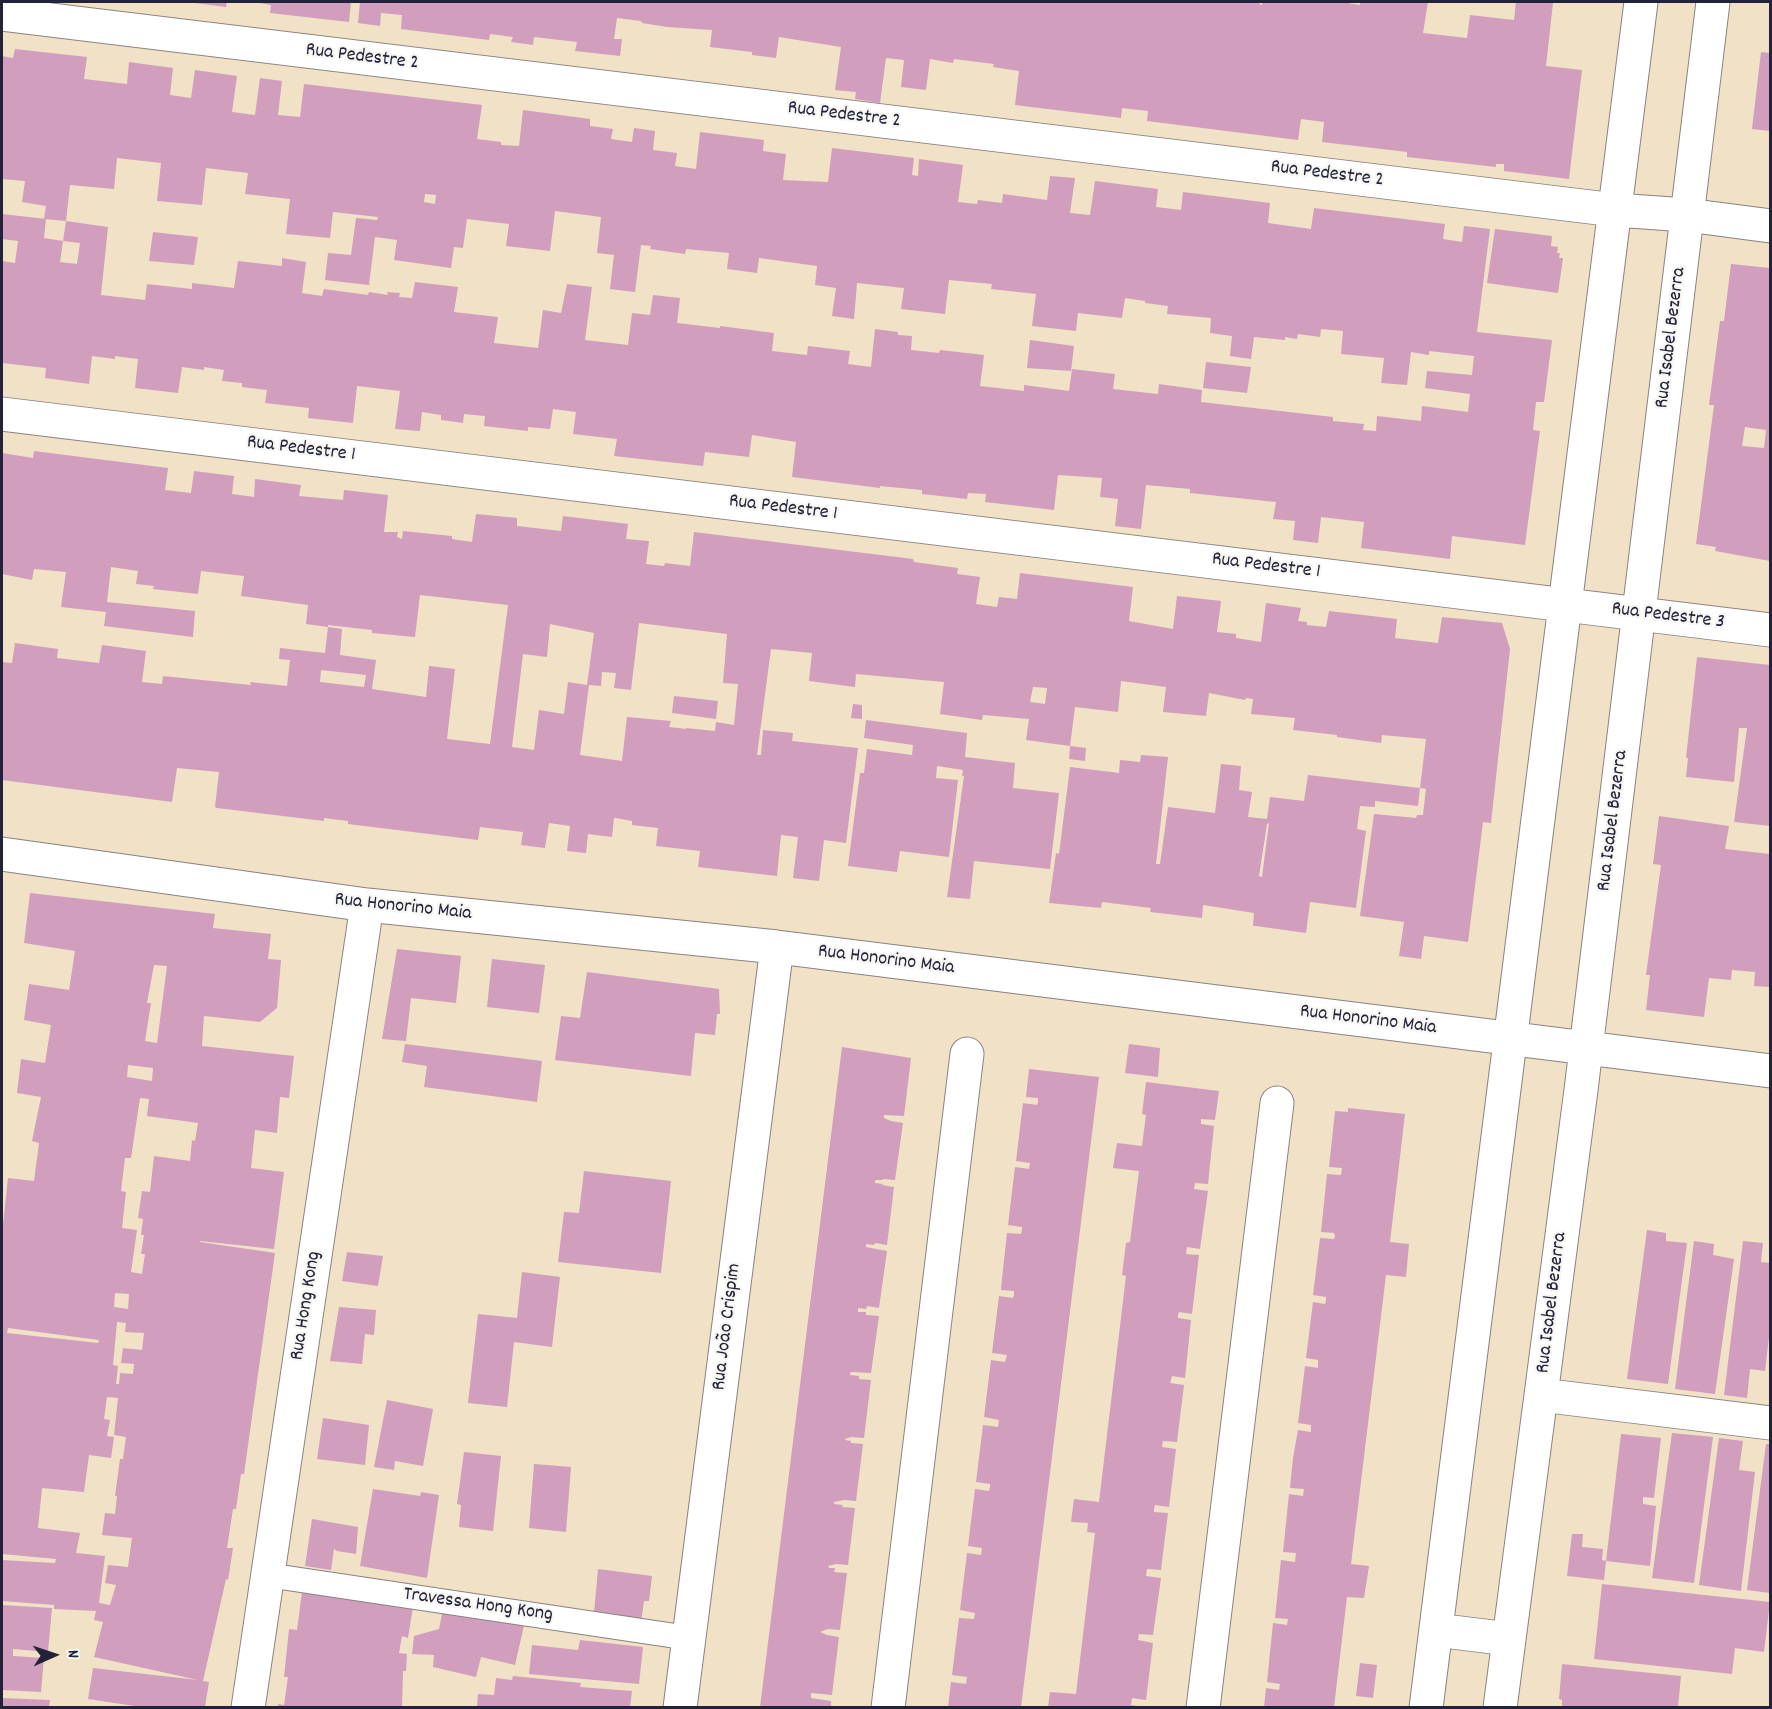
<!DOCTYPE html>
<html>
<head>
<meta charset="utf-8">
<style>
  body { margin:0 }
  #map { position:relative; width:1772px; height:1709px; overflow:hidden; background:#f1e1c6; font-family:Dekko,sans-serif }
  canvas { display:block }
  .frame { position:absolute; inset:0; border:3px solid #22223b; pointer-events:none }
  .north { position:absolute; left:24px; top:1625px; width:60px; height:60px; -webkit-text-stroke:4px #f6f6f2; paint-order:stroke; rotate:87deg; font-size:16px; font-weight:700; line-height:24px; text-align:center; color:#22223b }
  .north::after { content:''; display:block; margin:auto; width:21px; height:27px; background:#22223b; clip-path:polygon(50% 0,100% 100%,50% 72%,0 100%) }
</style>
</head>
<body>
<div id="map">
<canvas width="1772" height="1709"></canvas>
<div class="frame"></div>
<div class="north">N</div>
</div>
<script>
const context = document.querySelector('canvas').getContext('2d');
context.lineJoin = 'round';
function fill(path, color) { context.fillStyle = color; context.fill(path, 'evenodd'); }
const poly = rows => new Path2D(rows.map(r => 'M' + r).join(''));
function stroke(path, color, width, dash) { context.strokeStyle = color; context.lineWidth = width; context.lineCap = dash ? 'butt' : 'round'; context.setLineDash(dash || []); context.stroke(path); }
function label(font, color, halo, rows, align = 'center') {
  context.font = font + ' Dekko,sans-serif'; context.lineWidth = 4.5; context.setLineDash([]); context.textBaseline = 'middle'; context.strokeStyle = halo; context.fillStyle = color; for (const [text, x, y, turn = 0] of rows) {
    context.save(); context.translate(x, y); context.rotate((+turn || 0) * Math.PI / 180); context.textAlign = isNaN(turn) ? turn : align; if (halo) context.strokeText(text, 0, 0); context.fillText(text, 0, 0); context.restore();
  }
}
const building = poly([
  [195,2,227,2,226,7,195,3],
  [253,2,351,2,349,22,270,13,271,5],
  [360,2,1260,2,1259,4,1262,5,1262,2,1341,2,1360,5,1360,2,1428,2,1423,33,1467,38,1470,15,1514,20,1516,2,1539,2,1553,3,1546,66,1582,70,1569,179,1504,171,1504,164,1496,164,1496,167,1407,157,1407,152,1322,142,1324,122,1301,119,1298,140,1147,121,1148,111,1122,108,1121,118,1015,105,1019,71,993,67,994,64,954,59,953,63,930,59,926,90,901,87,904,60,886,58,880,103,855,99,856,92,835,90,841,47,779,37,776,58,752,55,752,52,710,47,712,30,667,27,642,23,641,21,617,18,614,39,622,39,620,56,575,51,577,42,534,37,533,45,511,42,513,37,490,34,489,40,401,29,402,15,381,13,380,26,358,23],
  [15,49,87,57,84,79,127,84,129,62,173,68,170,95,191,98,195,70,237,76,232,112,255,115,260,78,282,81,278,115,300,117,304,84,482,105,477,139,501,142,501,145,519,146,523,110,590,119,590,126,613,129,611,139,632,142,634,128,655,131,653,150,677,153,675,166,696,169,700,132,764,140,763,151,786,154,783,180,828,182,832,148,914,158,912,175,918,176,919,159,963,165,958,202,977,204,978,200,1002,203,1003,194,1047,200,1050,176,1075,178,1070,213,1090,215,1095,181,1158,189,1156,207,1181,210,1183,192,1270,203,1268,223,1311,229,1314,208,1445,224,1443,239,1462,242,1464,226,1490,229,1477,332,1552,340,1544,402,1536,402,1533,430,1540,431,1525,545,1452,536,1450,559,1361,548,1364,522,1321,517,1318,543,1293,540,1295,521,1273,519,1276,502,1190,493,1190,489,1146,485,1141,529,1115,526,1118,499,1100,497,1102,478,1058,475,1054,510,985,502,986,494,968,493,967,499,922,494,922,490,880,486,880,488,792,477,796,442,752,435,749,457,705,452,703,466,614,456,617,439,573,434,576,412,553,409,550,429,528,427,528,431,484,426,485,416,464,414,463,423,441,420,441,415,422,412,420,431,395,429,400,391,357,386,353,423,308,418,309,408,265,403,267,390,242,387,242,383,222,381,224,370,204,367,204,370,182,367,178,393,135,388,138,359,115,356,115,359,92,356,89,384,45,378,46,368,2,363,2,261,15,263,18,241,2,239,2,214,46,219,44,238,63,241,60,262,77,264,80,243,63,241,66,221,108,227,101,295,145,300,147,284,192,289,192,283,234,288,238,261,282,266,282,258,306,262,302,293,322,296,324,289,368,295,369,292,388,295,387,292,400,293,399,297,412,298,415,282,458,287,454,312,498,317,494,343,538,348,543,310,561,313,567,284,592,287,585,340,628,345,632,313,650,315,653,295,680,298,677,323,720,328,720,326,774,333,772,351,807,355,808,346,850,351,848,364,871,367,875,329,898,332,898,335,912,336,911,350,939,353,940,350,984,355,980,386,1024,391,1024,385,1069,391,1072,369,1115,374,1113,389,1158,394,1159,384,1202,390,1201,402,1333,417,1333,421,1364,424,1363,430,1376,431,1377,416,1421,421,1422,406,1468,412,1470,394,1425,388,1427,371,1472,375,1474,356,1429,351,1429,355,1411,352,1407,385,1381,383,1384,358,1341,354,1343,331,1321,329,1320,337,1298,334,1297,339,1285,337,1285,340,1254,337,1251,359,1230,356,1232,336,1210,333,1211,318,1167,314,1168,306,1145,303,1145,301,1125,298,1122,318,1078,313,1076,331,1032,326,1036,294,991,289,992,284,949,280,945,314,901,309,904,288,857,283,854,319,832,316,836,288,815,285,817,266,759,258,757,273,727,269,729,253,686,249,685,254,650,249,651,246,641,245,635,292,610,289,614,255,597,253,601,217,555,211,550,251,506,246,509,224,467,219,463,248,454,247,451,268,394,260,397,240,375,237,369,285,325,280,328,253,351,255,356,218,377,220,378,217,333,212,330,238,286,234,290,199,245,194,248,173,206,168,202,205,157,201,161,163,117,158,114,189,70,185,66,221,44,219,46,206,22,202,25,181,2,179,2,56,13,58],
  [425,194,436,195,435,204,424,202],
  [1761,52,1770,53,1770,131,1752,129],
  [1495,229,1552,236,1551,246,1558,247,1557,253,1560,253,1559,258,1563,258,1558,293,1487,283],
  [153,232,198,237,194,265,149,261],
  [1731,264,1770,268,1770,561,1715,551,1716,547,1696,544,1714,405,1709,405,1720,321,1724,321],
  [1745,427,1766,430,1764,448,1742,446],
  [1030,340,1074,346,1071,371,1027,368],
  [1206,362,1251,367,1247,393,1203,388],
  [34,451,168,468,165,490,191,493,194,471,234,476,232,494,254,497,255,479,301,485,299,496,343,500,344,490,388,495,384,532,398,532,397,537,402,539,403,531,452,536,452,539,472,542,476,514,517,518,517,526,561,531,563,516,628,524,626,539,649,541,646,564,664,566,665,563,690,566,694,532,913,559,914,562,958,568,957,574,980,577,976,604,997,607,999,597,1017,599,1020,573,1133,587,1129,621,1173,629,1177,596,1221,601,1217,632,1236,634,1236,638,1261,642,1266,603,1301,608,1298,621,1307,622,1307,625,1326,627,1329,611,1397,619,1395,638,1438,643,1442,617,1502,623,1510,649,1491,823,1483,822,1468,942,1424,936,1421,959,1399,956,1404,922,1360,916,1374,814,1416,818,1417,815,1423,815,1426,789,1420,788,1426,739,1382,735,1381,743,1337,737,1337,735,1293,730,1295,718,1251,714,1253,699,1246,698,1245,700,1209,693,1206,716,1163,712,1166,687,1121,681,1118,712,1075,707,1070,746,1026,740,1029,719,983,715,982,720,940,714,944,682,856,674,855,687,809,681,812,653,771,649,757,755,761,755,763,730,793,733,792,741,858,748,846,843,824,840,819,881,793,878,798,837,781,835,777,876,698,867,700,851,656,846,658,828,632,825,632,821,616,818,614,818,612,837,588,834,586,853,567,851,570,826,549,823,545,848,521,845,523,832,480,827,478,840,348,824,348,821,324,818,324,821,217,808,215,807,219,772,177,768,172,802,2,780,2,662,12,663,15,643,58,649,57,658,99,663,102,645,146,651,142,682,162,684,163,676,251,685,250,682,287,686,290,660,279,659,280,648,325,653,328,627,306,624,308,605,241,596,244,576,201,571,198,594,153,589,154,586,136,584,138,571,111,567,107,602,195,611,193,637,104,626,106,612,61,607,66,572,34,569,32,580,2,574,2,453,33,458],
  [420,595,508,605,490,744,447,739,455,669,429,666,426,697,372,689,376,660,340,655,342,629,328,627,328,625,372,630,372,633,415,637],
  [639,623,727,634,723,683,738,684,734,725,716,722,715,731,686,728,686,729,669,727,671,721,627,717,622,761,580,755,589,685,601,686,602,672,616,673,614,688,631,690],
  [550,624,594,633,587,685,568,682,564,714,539,710,534,750,512,747,523,654,547,657],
  [321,670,366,675,364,687,320,682],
  [1033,687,1047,688,1045,704,1030,702],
  [1697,657,1770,665,1770,826,1734,822,1747,728,1739,728,1734,782,1686,777,1688,758,1686,758],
  [674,696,718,701,716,719,672,713],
  [853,704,862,705,862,719,851,718],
  [866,720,967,733,965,757,1015,763,1013,788,1059,793,1050,869,974,861,970,899,947,897,964,776,962,776,963,770,937,766,936,778,958,780,949,857,900,851,897,872,848,866,860,773,864,773,867,749,912,755,913,745,864,738],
  [1070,746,1086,748,1085,761,1069,759],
  [1141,755,1168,757,1156,864,1160,864,1168,807,1215,813,1221,764,1241,766,1239,790,1252,792,1248,817,1267,819,1270,797,1304,801,1308,775,1420,788,1418,806,1375,801,1375,807,1360,806,1357,829,1366,831,1356,908,1310,902,1306,933,1256,926,1253,926,1254,913,1203,905,1202,918,1150,912,1151,908,1102,902,1101,908,1049,903,1056,853,1059,854,1070,767,1119,773,1120,760,1140,762],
  [1269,823,1262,877,1259,876,1267,824],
  [1659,816,1729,826,1725,849,1770,854,1770,987,1754,986,1755,972,1732,970,1731,980,1709,978,1704,1017,1646,1010,1650,975,1646,975,1661,865,1653,864],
  [30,893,215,914,213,928,271,934,268,959,281,960,277,1008,260,1022,204,1016,202,1046,294,1056,289,1098,280,1097,277,1133,255,1130,251,1168,284,1172,274,1249,200,1241,200,1242,275,1253,244,1474,241,1474,236,1509,233,1509,227,1548,233,1548,228,1580,226,1579,203,1681,209,1682,205,1707,141,1707,88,1699,93,1668,198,1680,94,1657,103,1622,94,1620,96,1611,54,1609,54,1605,2,1601,2,1560,55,1563,56,1559,2,1554,2,1234,8,1178,34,1181,39,1143,32,1141,41,1097,17,1093,21,1059,45,1063,51,1025,24,1020,29,984,69,990,75,951,24,943],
  [154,965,167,966,157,1043,145,1041,151,1003,147,1003],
  [128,1065,153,1068,152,1081,127,1077],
  [140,1098,149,1099,147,1116,198,1123,195,1141,192,1140,190,1161,154,1156,150,1192,142,1191,138,1218,143,1219,141,1235,144,1235,141,1254,145,1254,142,1274,131,1272,137,1230,122,1228,126,1192,121,1191,125,1158,131,1158],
  [115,1293,129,1294,128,1309,114,1307],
  [117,1322,126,1323,125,1332,144,1333,142,1350,123,1348,121,1363,134,1364,133,1374,120,1373,119,1384,116,1384,118,1366,113,1365],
  [8,1328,99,1340,98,1343,7,1333],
  [107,1397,118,1398,114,1435,126,1437,123,1459,120,1459,115,1496,117,1496,115,1514,105,1513,102,1535,132,1538,128,1567,108,1565,105,1583,116,1585,110,1605,99,1603,105,1556,76,1553,80,1533,38,1528,42,1488,84,1492,89,1455,111,1458,114,1437,107,1436,110,1420,104,1419],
  [397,949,461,956,456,1003,411,998,406,1041,382,1039],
  [492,959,545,965,539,1013,487,1007],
  [587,972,719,989,720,1014,717,1014,715,1035,695,1033,691,1076,555,1060,561,1016,580,1018],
  [405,1044,542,1061,537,1102,424,1087,427,1066,402,1062],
  [1129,1044,1160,1048,1158,1077,1125,1073],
  [842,1047,911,1058,904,1116,884,1115,884,1118,891,1121,903,1123,895,1180,883,1179,883,1180,876,1180,875,1181,875,1183,883,1184,882,1185,894,1187,887,1245,875,1243,874,1245,866,1244,866,1247,887,1251,879,1308,867,1306,866,1309,858,1308,858,1312,866,1312,866,1315,879,1316,871,1373,851,1372,850,1374,850,1375,859,1376,859,1379,871,1380,864,1438,851,1437,845,1439,845,1440,851,1441,851,1443,863,1444,856,1501,844,1500,834,1502,834,1504,843,1505,842,1507,855,1508,848,1565,836,1564,828,1566,829,1568,835,1568,834,1572,847,1573,840,1630,828,1629,820,1632,827,1635,839,1637,832,1695,811,1693,811,1698,831,1701,831,1707,760,1707],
  [1029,1069,1099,1077,1021,1707,948,1707,951,1682,966,1684,967,1677,952,1675,959,1618,974,1619,975,1613,960,1610,967,1553,981,1555,982,1548,968,1546,975,1489,989,1491,990,1487,990,1484,976,1482,983,1425,998,1427,999,1420,984,1417,991,1360,1005,1362,1007,1355,992,1353,999,1296,1013,1298,1014,1295,1014,1291,1001,1290,1001,1288,1007,1233,1021,1234,1022,1230,1022,1227,1008,1225,1015,1167,1029,1169,1030,1163,1016,1161,1023,1103,1037,1105,1038,1102,1038,1098,1026,1097],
  [1146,1082,1219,1091,1215,1120,1201,1119,1201,1124,1214,1126,1208,1184,1195,1183,1194,1189,1208,1191,1200,1249,1187,1247,1186,1254,1199,1255,1192,1314,1179,1312,1178,1315,1178,1318,1191,1320,1185,1378,1172,1376,1170,1383,1184,1385,1177,1442,1163,1441,1162,1447,1176,1449,1169,1507,1155,1505,1154,1509,1154,1512,1168,1513,1161,1570,1147,1569,1146,1576,1161,1578,1153,1635,1139,1634,1138,1640,1153,1643,1146,1700,1132,1698,1131,1705,1143,1707,1048,1707,1050,1692,1076,1694,1095,1533,1087,1532,1088,1523,1071,1522,1074,1499,1099,1502,1126,1276,1122,1275,1126,1243,1130,1242,1139,1171,1113,1168,1117,1143,1142,1146,1146,1115,1142,1114],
  [1348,1108,1405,1114,1390,1242,1409,1244,1406,1277,1386,1275,1351,1564,1369,1566,1364,1598,1347,1597,1334,1707,1264,1707,1266,1688,1279,1690,1280,1684,1267,1682,1273,1623,1287,1625,1288,1619,1275,1618,1281,1560,1295,1562,1296,1553,1283,1552,1289,1494,1303,1496,1304,1489,1290,1488,1293,1458,1298,1430,1311,1432,1311,1425,1298,1423,1305,1366,1318,1368,1318,1360,1306,1358,1313,1302,1325,1304,1326,1300,1326,1297,1313,1295,1320,1238,1334,1239,1335,1236,1334,1233,1321,1232,1327,1174,1341,1175,1342,1168,1329,1167,1335,1111,1348,1112],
  [584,1171,671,1181,661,1273,558,1262,564,1212,579,1213],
  [1647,1230,1666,1233,1666,1241,1687,1243,1668,1384,1627,1379],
  [1694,1241,1714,1244,1713,1255,1734,1259,1715,1394,1675,1389],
  [1743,1241,1763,1243,1761,1262,1770,1263,1770,1329,1765,1371,1750,1369,1747,1398,1724,1395],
  [347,1252,383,1256,378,1286,342,1281],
  [522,1272,560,1277,552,1347,514,1342,507,1407,468,1403,478,1314,517,1318],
  [339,1307,376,1310,374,1335,365,1334,362,1364,330,1361],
  [387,1400,433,1409,423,1466,395,1461,394,1470,374,1467],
  [323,1418,369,1425,365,1465,317,1459],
  [1672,1433,1713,1437,1694,1583,1652,1578],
  [1621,1434,1661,1438,1654,1498,1643,1497,1643,1504,1656,1506,1650,1566,1606,1561],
  [1719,1438,1743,1441,1739,1470,1755,1472,1741,1591,1699,1585],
  [1766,1444,1770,1444,1770,1593,1747,1590],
  [464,1452,501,1456,493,1531,459,1527,461,1505,457,1504],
  [534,1464,571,1467,566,1532,529,1528],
  [373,1489,420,1496,421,1492,439,1495,427,1578,360,1566],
  [312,1519,358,1527,356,1554,337,1551,334,1549,331,1570,305,1566],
  [1572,1534,1583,1534,1582,1547,1603,1549,1602,1560,1606,1561,1604,1580,1567,1576],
  [598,1569,652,1576,649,1601,644,1601,641,1622,594,1613],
  [1602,1584,1770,1602,1764,1652,1735,1648,1732,1674,1594,1659],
  [302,1592,413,1607,408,1638,402,1636,399,1653,407,1654,406,1671,403,1671,402,1707,278,1707,278,1704,284,1705,288,1677,284,1677,289,1629,297,1630],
  [2,1605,52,1608,48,1652,13,1649,13,1656,44,1658,41,1692,2,1690],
  [443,1609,525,1621,515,1665,481,1657,476,1677,433,1667,434,1655,412,1654,414,1636,439,1629],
  [580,1640,643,1647,639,1684,529,1674,532,1645,578,1650],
  [1360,1663,1377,1665,1373,1698,1356,1696],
  [1562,1664,1681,1676,1678,1707,1562,1707,1562,1700,1559,1699],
  [513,1676,581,1683,580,1687,632,1691,630,1707,477,1707,478,1694,494,1695,496,1678,512,1680],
  [2,1698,50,1700,49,1707,2,1707]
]);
const service = poly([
  [267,1575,689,1638]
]);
const minor = poly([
  [2,14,1615,210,1687,215,1770,226],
  [2,414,1770,630],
  [2,854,367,905,777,947,1770,1071],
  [1541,1395,1770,1423],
  [1436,1630,1509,1639],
  [248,1708,367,905],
  [680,1708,777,947],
  [888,1708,967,1054],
  [1203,1708,1277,1103],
  [1426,1708,1641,2],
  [1500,1708,1581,1090,1713,2]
]);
const streetNames = [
  ["Rua Pedestre 2",362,58,7],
  ["Rua Pedestre 2",844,116,7],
  ["Rua Pedestre 2",1327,175,7],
  ["Rua Isabel Bezerra",1672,338,-83],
  ["Rua Pedestre 1",301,450,7],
  ["Rua Pedestre 1",783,509,7],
  ["Rua Pedestre 1",1266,567,7],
  ["Rua Pedestre 3",1668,617,7],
  ["Rua Isabel Bezerra",1614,821,-83],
  ["Rua Honorino Maia",403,908,6],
  ["Rua Honorino Maia",886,961,7],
  ["Rua Honorino Maia",1368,1021,7],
  ["Rua Isabel Bezerra",1553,1303,-83],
  ["Rua Hong Kong",307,1306,-81],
  ["Rua João Crispim",728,1327,-83],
  ["Travessa Hong Kong",478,1606,8]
];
fill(building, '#d19ebe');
stroke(service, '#8a8280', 26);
stroke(minor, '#8a8280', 35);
stroke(service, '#fff', 24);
stroke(minor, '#fff', 33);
label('20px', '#22223b', '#f6f6f2', streetNames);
</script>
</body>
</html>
